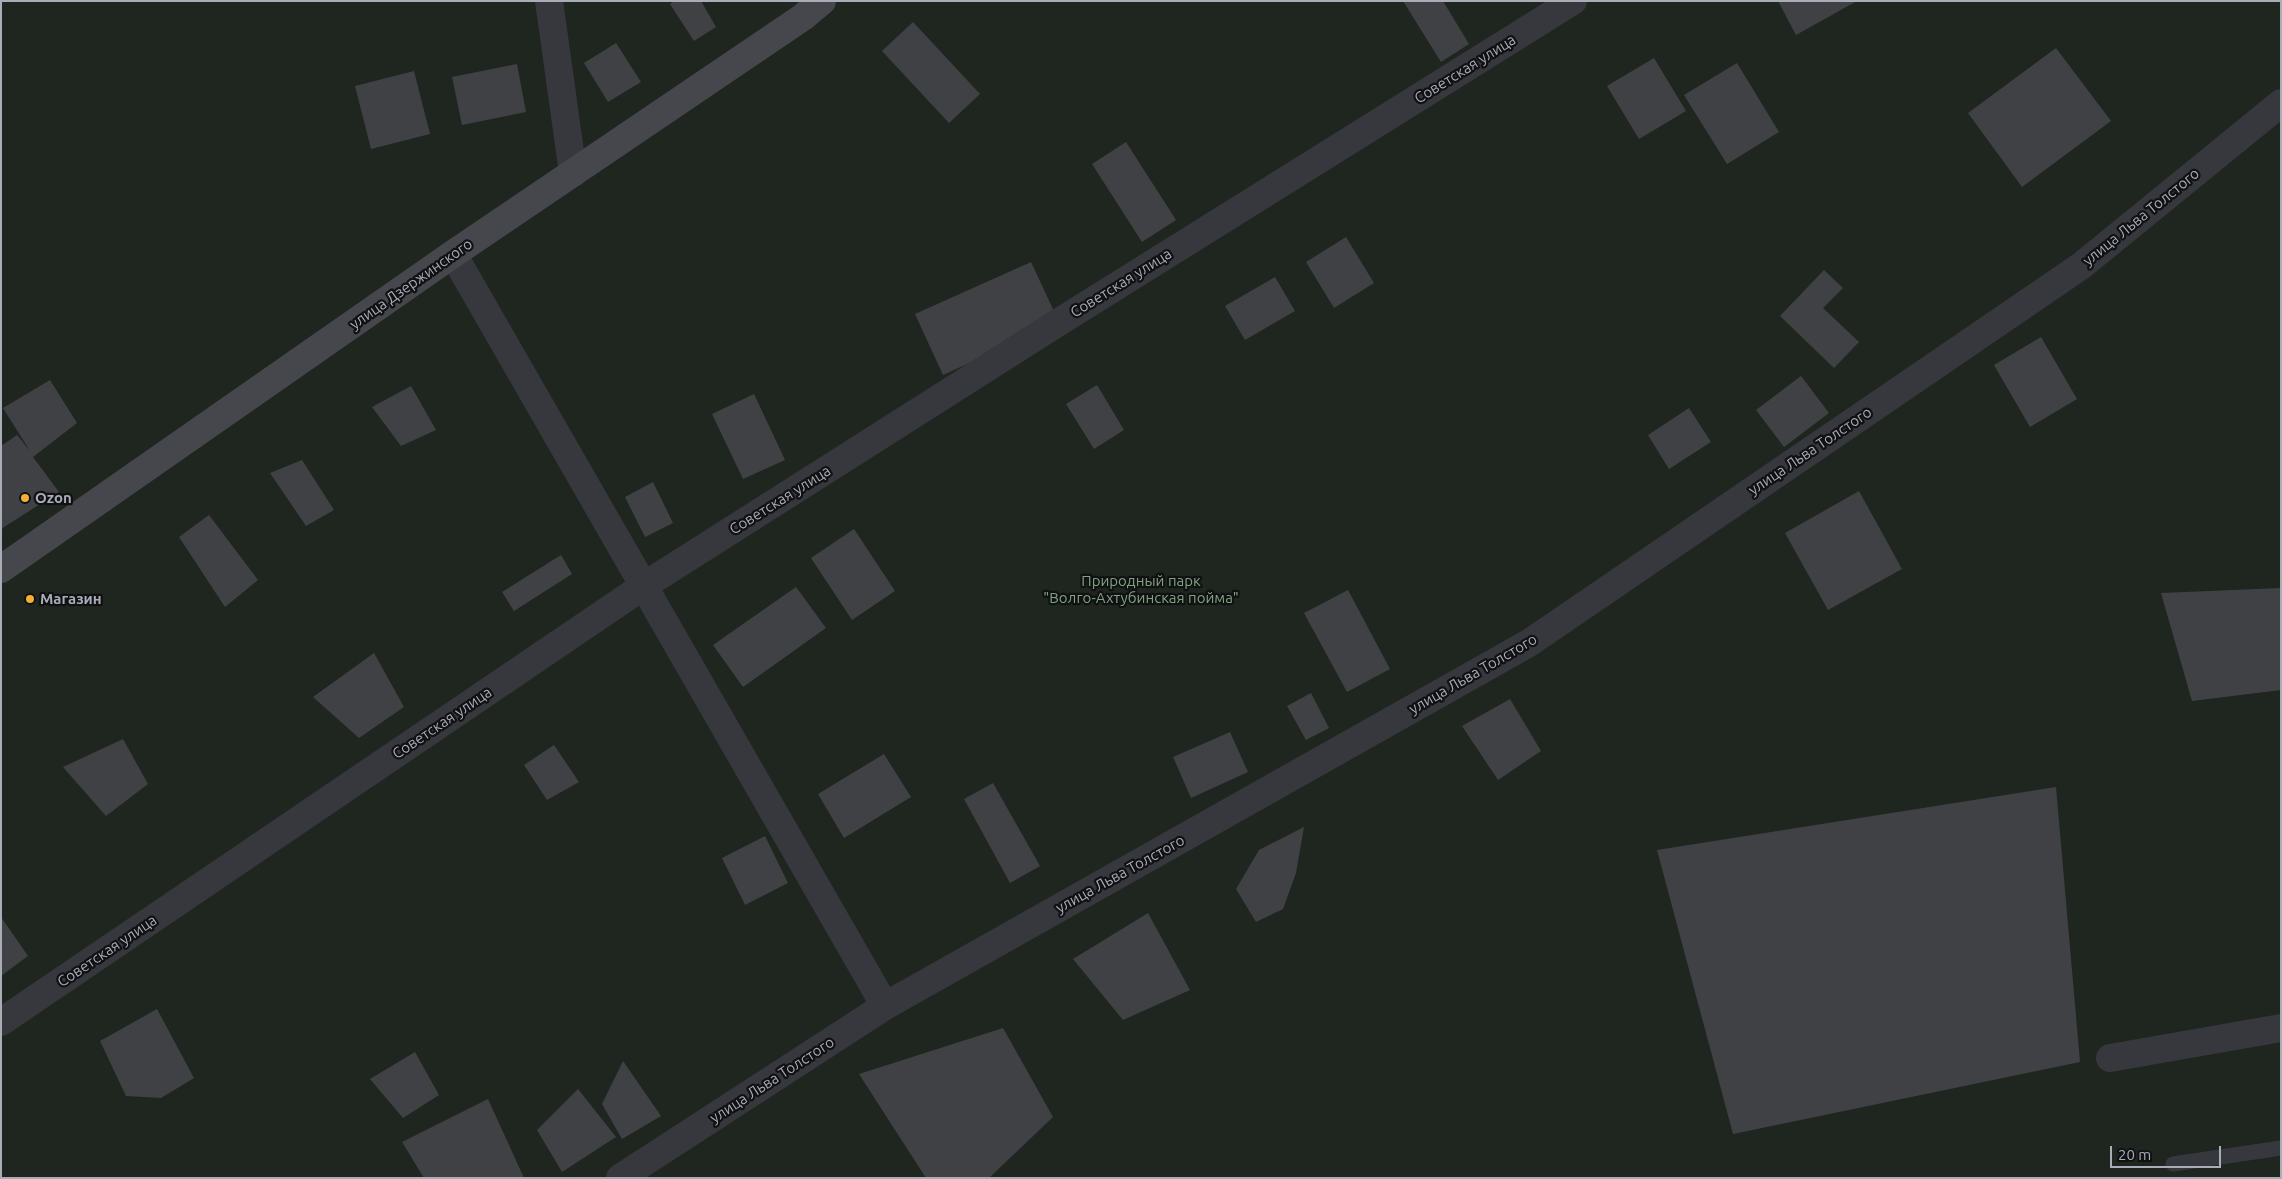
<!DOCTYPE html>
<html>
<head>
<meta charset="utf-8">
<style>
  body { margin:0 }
  #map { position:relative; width:2282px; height:1179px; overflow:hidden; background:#161618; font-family:Ubuntu,sans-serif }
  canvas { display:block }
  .frame { position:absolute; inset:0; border:2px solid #a8adb8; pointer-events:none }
  .scale { position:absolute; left:2110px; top:1146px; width:111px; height:22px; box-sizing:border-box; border:2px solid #a8adb8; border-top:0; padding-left:6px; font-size:15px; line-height:18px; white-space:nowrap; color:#a8adb8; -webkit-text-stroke:4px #111113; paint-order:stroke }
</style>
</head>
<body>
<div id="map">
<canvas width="2282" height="1179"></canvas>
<div class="frame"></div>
<div class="scale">20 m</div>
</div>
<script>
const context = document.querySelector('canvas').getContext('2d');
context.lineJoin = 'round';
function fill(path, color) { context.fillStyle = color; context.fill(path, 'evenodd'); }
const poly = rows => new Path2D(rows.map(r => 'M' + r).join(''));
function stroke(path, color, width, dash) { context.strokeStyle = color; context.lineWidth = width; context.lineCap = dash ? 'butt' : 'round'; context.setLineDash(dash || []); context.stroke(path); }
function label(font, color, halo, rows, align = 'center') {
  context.font = font + ' Ubuntu,sans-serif'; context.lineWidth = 4.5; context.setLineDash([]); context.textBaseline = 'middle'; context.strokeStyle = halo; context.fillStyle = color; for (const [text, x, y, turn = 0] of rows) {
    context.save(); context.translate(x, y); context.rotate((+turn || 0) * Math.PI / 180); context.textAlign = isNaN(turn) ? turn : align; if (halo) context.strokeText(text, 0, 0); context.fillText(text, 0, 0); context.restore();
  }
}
const green = poly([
  [1,1,2281,1,2281,1178,1,1178]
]);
const building = poly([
  [674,1,701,1,716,27,694,41,670,4],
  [1403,1,1443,1,1469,44,1441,62],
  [1778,1,1857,1,1796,35],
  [913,22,980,94,949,123,882,51],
  [616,43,641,82,608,102,584,63],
  [2056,48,2111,121,2022,187,1968,113],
  [1654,58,1686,111,1639,139,1607,86],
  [1737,63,1779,132,1727,164,1684,95],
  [517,64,526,112,462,125,452,77],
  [414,71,430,134,371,149,355,86],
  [1126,142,1176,220,1142,242,1092,164],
  [1346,237,1374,283,1334,308,1306,262],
  [1031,262,1059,322,943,375,915,314],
  [1824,270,1843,288,1823,308,1859,342,1834,368,1780,316],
  [1275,277,1295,311,1245,340,1225,306],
  [2041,337,2077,399,2030,427,1994,365],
  [1801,376,1829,413,1784,447,1756,410],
  [50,380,77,423,33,457,59,492,1,529,1,446,17,435,30,451,3,408],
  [1097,385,1124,430,1094,449,1066,404],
  [411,386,436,430,401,446,372,407],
  [754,394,785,460,743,479,712,414],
  [1689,408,1711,442,1669,469,1648,435],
  [302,460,334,510,306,526,270,473],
  [653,482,673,523,645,537,625,497],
  [1859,491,1902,569,1828,610,1785,533],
  [209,515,258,580,225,607,179,537],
  [854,529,895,591,852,620,811,558],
  [561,555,572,574,514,611,502,592],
  [796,587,826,628,743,687,713,645],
  [2281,588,2281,690,2192,701,2161,593],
  [1348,590,1390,669,1347,692,1304,613],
  [374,653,404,707,359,738,313,697],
  [1311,693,1329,728,1306,740,1287,706],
  [1510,699,1541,751,1498,780,1462,726],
  [1230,732,1248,772,1191,798,1173,757],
  [123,739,148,784,106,816,63,767],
  [554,745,579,782,547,800,524,765],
  [884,754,911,797,844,838,818,794],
  [993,783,1040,866,1010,883,964,799],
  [2056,787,2080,1062,1733,1134,1657,850],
  [1304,827,1296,873,1283,909,1256,922,1236,889,1259,850],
  [765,836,788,883,745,905,722,858],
  [1148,913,1190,990,1123,1020,1073,959],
  [1,917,28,956,1,976],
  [157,1009,194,1078,161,1098,126,1096,100,1041],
  [1003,1028,1053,1117,989,1178,926,1178,859,1074],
  [415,1052,439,1095,403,1118,370,1079],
  [623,1061,661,1116,622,1139,602,1104],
  [578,1089,616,1137,562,1172,537,1130],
  [488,1099,524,1178,424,1178,402,1142]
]);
const lane = poly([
  [2173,1164,2281,1148]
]);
const street = poly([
  [549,1,573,173],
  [453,254,885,1006],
  [1,1022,642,587,1059,322,1573,1],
  [2110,1058,2281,1028],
  [620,1178,885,1006,1529,643,2081,266,2281,103]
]);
const secondary = poly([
  [1,569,453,254,803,17,822,1]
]);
const markers = [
  [25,498,5,"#f2b134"],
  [30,599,5,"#f2b134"]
];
const streetNames = [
  ["Советская улица",1465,69,-32],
  ["улица Льва Толстого",2141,217,-39],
  ["Советская улица",1121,283,-32],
  ["улица Дзержинского",411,284,-35],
  ["улица Льва Толстого",1810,451,-34],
  ["Советская улица",780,500,-32],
  ["улица Льва Толстого",1473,674,-30],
  ["Советская улица",442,723,-34],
  ["улица Льва Толстого",1120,874,-29],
  ["Советская улица",107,951,-34],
  ["улица Льва Толстого",772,1080,-33]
];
const poiNames = [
  ["Ozon",35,498],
  ["Магазин",40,599]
];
const parkNames = [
  ["Природный парк",1141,581],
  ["\"Волго-Ахтубинская пойма\"",1141,598]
];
fill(green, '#1e261f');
fill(building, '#404145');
stroke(lane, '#37383d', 15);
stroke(street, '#37383d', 28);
stroke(secondary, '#45474d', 28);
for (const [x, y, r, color] of markers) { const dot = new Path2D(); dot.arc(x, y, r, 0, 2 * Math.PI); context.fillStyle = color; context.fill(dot); stroke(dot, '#111113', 2); }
label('15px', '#a8adb8', '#111113', streetNames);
label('bold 15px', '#a8adb8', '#111113', poiNames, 'left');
label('15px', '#7fa381', '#111113', parkNames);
</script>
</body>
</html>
